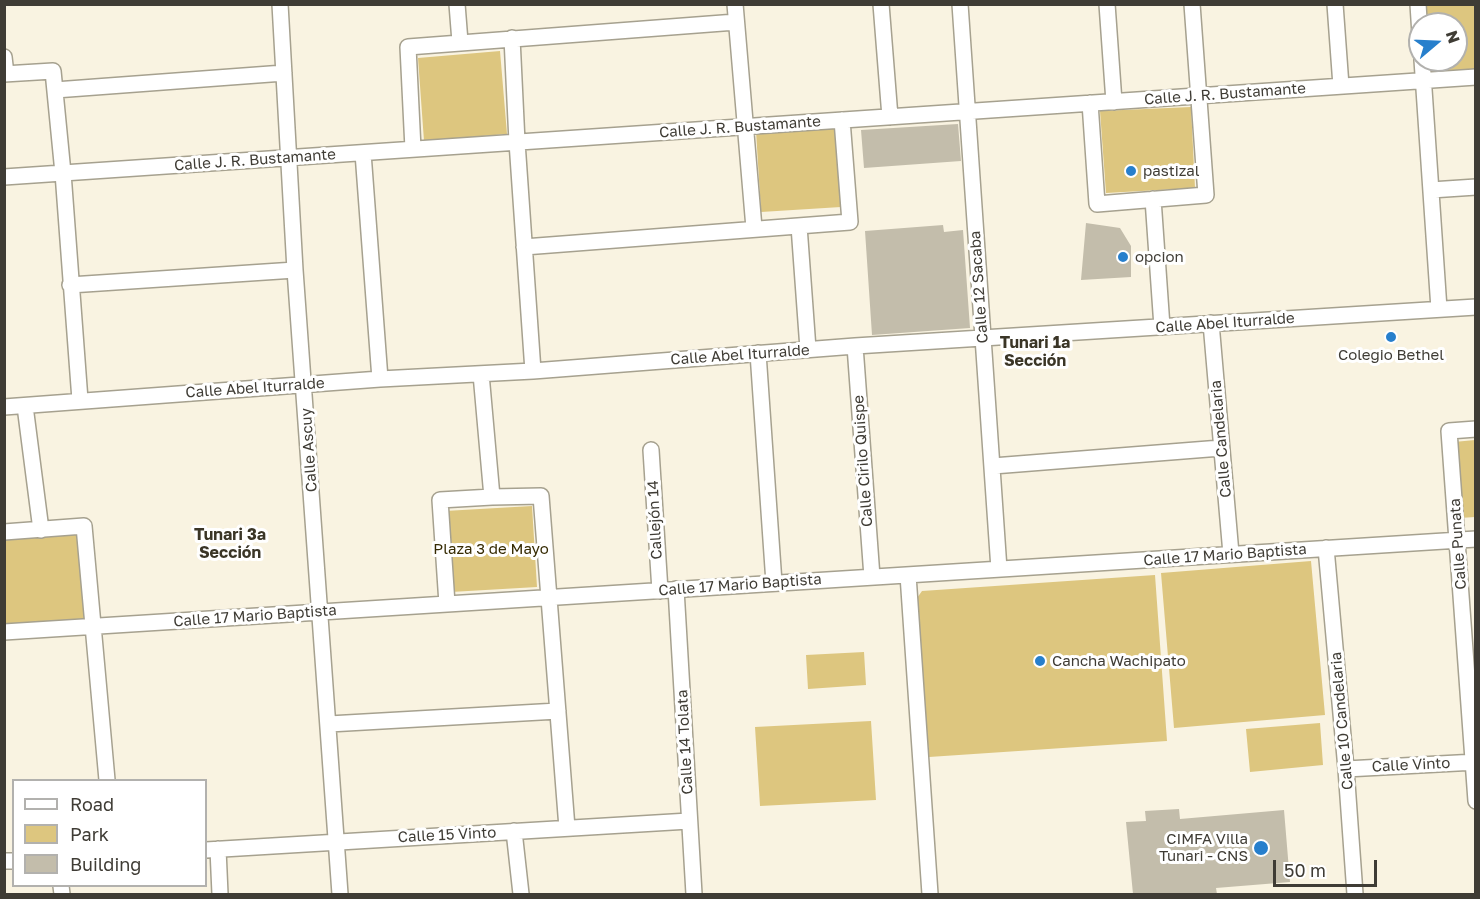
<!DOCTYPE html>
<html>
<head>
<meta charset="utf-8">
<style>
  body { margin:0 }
  #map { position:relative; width:1480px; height:899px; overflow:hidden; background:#f9f3e1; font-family:"Golos Text",sans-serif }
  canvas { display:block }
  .frame { position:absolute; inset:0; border:6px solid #3f3c35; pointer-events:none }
  .legend { position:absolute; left:12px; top:779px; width:195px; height:108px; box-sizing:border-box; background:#fff; border:2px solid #b2b1ae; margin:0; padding:8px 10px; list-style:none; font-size:18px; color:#3f3c35 }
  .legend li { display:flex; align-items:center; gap:12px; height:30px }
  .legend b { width:30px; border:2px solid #b2b1ae }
  .north { position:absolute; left:1408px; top:12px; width:60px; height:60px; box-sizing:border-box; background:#fff; border:2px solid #b2b1ae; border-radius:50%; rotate:71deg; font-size:16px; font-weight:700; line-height:24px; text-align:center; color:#3f3c35 }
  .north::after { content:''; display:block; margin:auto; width:21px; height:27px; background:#277fcc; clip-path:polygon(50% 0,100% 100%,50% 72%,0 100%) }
  .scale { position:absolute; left:1273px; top:860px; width:104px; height:27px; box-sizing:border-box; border:3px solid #3f3c35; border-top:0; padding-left:8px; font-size:18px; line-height:21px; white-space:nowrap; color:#3f3c35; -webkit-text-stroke:4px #fff; paint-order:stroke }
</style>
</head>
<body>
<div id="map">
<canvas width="1480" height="899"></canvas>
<div class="frame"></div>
<ul class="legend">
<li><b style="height:8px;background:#fff"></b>Road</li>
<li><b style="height:16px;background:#ddc67f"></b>Park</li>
<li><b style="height:16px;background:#c3bdab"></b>Building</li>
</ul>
<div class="north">N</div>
<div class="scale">50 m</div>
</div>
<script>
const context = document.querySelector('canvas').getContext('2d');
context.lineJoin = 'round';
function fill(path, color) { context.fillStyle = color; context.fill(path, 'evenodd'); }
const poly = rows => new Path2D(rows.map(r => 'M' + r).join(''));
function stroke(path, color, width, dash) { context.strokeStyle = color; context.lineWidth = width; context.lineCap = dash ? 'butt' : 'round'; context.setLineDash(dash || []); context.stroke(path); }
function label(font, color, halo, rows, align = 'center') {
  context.font = font + ' "Golos Text",sans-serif'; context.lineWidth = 6; context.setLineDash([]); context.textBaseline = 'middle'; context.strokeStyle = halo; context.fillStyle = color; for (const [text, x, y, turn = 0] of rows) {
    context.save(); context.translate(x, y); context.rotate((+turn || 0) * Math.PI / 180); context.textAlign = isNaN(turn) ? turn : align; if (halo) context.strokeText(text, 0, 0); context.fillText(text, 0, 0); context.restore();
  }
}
const green = poly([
  [1426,5,1475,5,1475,69,1430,72,1429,60,1456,60,1456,24,1427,24],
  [500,51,507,134,424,141,418,58],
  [1191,107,1195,188,1106,193,1100,111],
  [836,126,841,207,761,212,756,131],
  [1475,440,1475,517,1460,518,1454,442],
  [532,506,537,587,451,592,445,511],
  [80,534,86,622,5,628,5,539],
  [1311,561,1325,715,1174,728,1161,573],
  [1155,575,1167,741,929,757,917,598,922,591],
  [864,652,866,685,808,689,806,655],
  [871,721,876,800,760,806,755,727],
  [1320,723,1323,765,1250,772,1246,729]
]);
const building = poly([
  [958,124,961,161,864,168,861,130],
  [1086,223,1120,228,1131,246,1131,277,1081,280],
  [943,225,944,232,963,230,970,328,872,335,865,231],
  [1179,809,1180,819,1284,810,1290,882,1216,888,1217,894,1133,894,1126,822,1146,821,1145,811]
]);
const minor = poly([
  [280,4,295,270,340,894],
  [457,4,460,42],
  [735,4,754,228],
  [881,4,890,117],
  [960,4,999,569],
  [1107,4,1114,102],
  [1335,4,1341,86],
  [1418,4,1420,35],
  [512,38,517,142,533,371],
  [4,57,6,74],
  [1422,60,1439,309],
  [4,74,53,71,63,173,80,400],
  [55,90,284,73],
  [1090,103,1097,204,1206,195,1192,4],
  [413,149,408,47,736,22],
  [363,153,380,379],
  [4,177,1476,77],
  [1431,190,1476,187],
  [1153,199,1162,327],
  [799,226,808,349],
  [524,247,850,222,842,120],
  [70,285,295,270],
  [1211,323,1231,554],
  [855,346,872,577],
  [758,353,774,583],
  [481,374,492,497],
  [25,406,41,530],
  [4,407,380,379,533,371,855,346,1476,307],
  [1476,429,1449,431,1476,801],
  [651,450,660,591],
  [993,466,1221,448],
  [4,532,84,526,107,780],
  [1326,548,1346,769,1355,894],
  [908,575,930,894],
  [676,589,694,894],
  [447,604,440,500,492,497,541,496,567,828],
  [4,632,1476,539],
  [329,724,558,711],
  [1346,769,1476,762],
  [514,831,521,894],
  [218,849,220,894],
  [206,850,689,821],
  [4,861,14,861],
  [61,886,62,894]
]);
const markers = [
  [1131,171,6,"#277fcc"],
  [1123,257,6,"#277fcc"],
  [1391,337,6,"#277fcc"],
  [1040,661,6,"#277fcc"],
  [1261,848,8,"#277fcc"]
];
const streetNames = [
  ["Calle J. R. Bustamante",1225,94,-4],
  ["Calle J. R. Bustamante",740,127,-4],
  ["Calle J. R. Bustamante",255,160,-4],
  ["Calle 12 Sacaba",979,287,-94],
  ["Calle Abel Iturralde",1225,323,-4],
  ["Calle Abel Iturralde",740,355,-4],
  ["Calle Abel Iturralde",255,388,-4],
  ["Calle Candelaria",1221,439,-95],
  ["Calle Ascuy",309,450,-94],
  ["Calle Cirilo Quispe",863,461,-94],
  ["Callejón 14",655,520,-93],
  ["Calle Punata",1458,544,-94],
  ["Calle 17 Mario Baptista",1225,555,-4],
  ["Calle 17 Mario Baptista",740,585,-4],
  ["Calle 17 Mario Baptista",255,616,-4],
  ["Calle 10 Candelaria",1342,721,-95],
  ["Calle 14 Tolata",685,742,-93],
  ["Calle Vinto",1411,765,-3],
  ["Calle 15 Vinto",447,835,-3]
];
const poiNames = [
  ["pastizal",1143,171],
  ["opcion",1135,257],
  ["Colegio Bethel",1391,355,"center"],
  ["Cancha Wachipato",1052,661],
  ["CIMFA Villa",1248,839,"right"],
  ["Tunari - CNS",1248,856,"right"]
];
const parkNames = [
  ["Plaza 3 de Mayo",491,549]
];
const neighbourhoodNames = [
  ["Tunari 1ª",1035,343],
  ["Sección",1035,361],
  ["Tunari 3ª",230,535],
  ["Sección",230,553]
];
fill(green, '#ddc67f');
fill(building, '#c3bdab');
stroke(minor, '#a6a18f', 18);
stroke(minor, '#fff', 15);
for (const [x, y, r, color] of markers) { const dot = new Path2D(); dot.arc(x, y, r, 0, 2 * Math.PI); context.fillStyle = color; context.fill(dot); stroke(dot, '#fff', 2); }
label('15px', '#3f3c35', '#fff', streetNames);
label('15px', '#3f3c35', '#fff', poiNames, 'left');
label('15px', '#352a02', '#fff', parkNames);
label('bold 16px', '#3a3526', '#fff', neighbourhoodNames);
</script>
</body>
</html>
